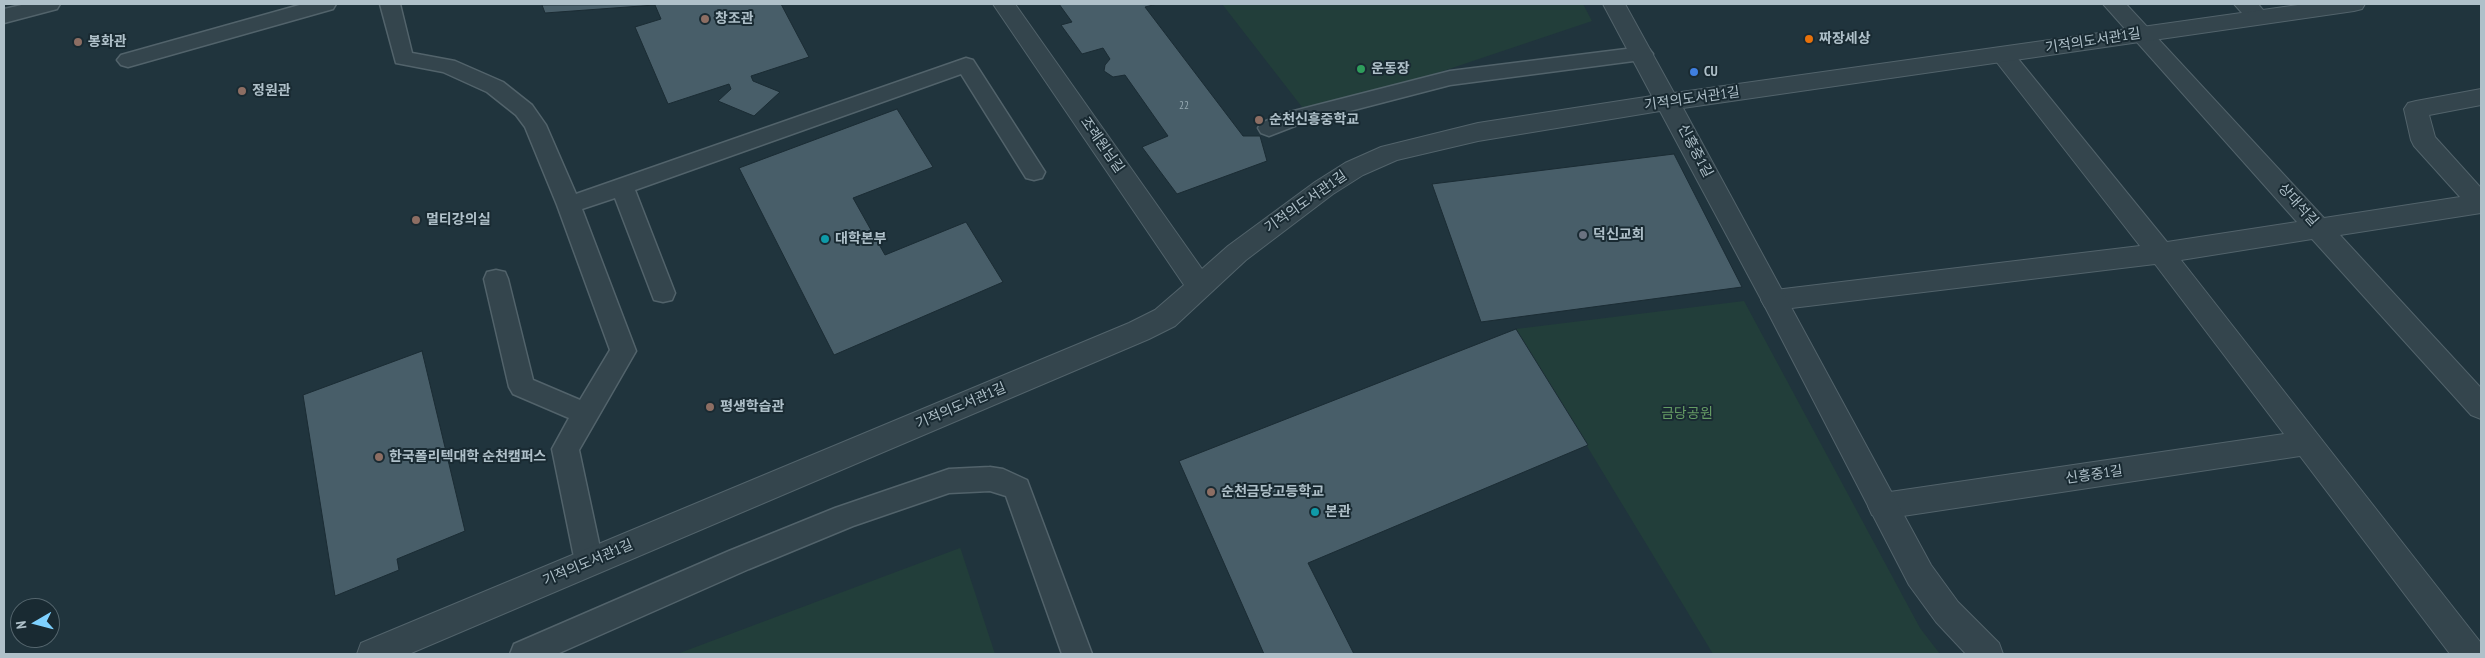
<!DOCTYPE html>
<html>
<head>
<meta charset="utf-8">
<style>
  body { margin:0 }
  #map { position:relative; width:2485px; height:658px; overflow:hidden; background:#20343d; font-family:"PT Sans Narrow",sans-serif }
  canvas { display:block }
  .frame { position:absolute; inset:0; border:5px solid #afc0c9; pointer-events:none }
  .north { position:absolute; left:10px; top:598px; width:50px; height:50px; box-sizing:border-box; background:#192a32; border:1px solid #55666e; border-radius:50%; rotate:262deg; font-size:14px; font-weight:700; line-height:20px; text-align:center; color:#afc0c9 }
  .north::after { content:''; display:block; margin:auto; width:18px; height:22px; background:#7ed1ff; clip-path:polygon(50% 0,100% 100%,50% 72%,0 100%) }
</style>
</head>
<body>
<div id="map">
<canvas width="2485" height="658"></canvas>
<div class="frame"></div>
<div class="north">N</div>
</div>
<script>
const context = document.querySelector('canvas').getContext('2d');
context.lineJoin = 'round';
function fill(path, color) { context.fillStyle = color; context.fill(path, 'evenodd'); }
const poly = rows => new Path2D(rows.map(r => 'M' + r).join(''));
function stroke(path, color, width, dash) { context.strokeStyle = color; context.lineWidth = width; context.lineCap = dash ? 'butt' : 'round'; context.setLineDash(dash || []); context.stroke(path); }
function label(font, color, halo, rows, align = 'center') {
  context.font = font + ' "PT Sans Narrow","Noto Sans KR",sans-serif'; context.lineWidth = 4; context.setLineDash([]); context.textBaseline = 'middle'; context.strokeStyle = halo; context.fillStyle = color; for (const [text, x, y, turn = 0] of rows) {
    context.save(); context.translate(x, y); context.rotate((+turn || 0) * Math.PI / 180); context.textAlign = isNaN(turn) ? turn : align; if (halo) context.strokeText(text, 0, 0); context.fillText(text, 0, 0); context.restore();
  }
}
const green = poly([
  [1222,4,1583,4,1592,21,1309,116],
  [1744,301,1920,628,1940,654,1713,654,1516,329],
  [960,547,995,654,677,654,960,548]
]);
const building = poly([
  [781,4,809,57,751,76,753,81,780,92,754,116,718,101,731,89,729,84,668,104,635,27,661,19,655,5,545,13,542,5,781,4],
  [1059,4,1157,4,1145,7,1243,136,1260,136,1267,161,1177,194,1142,147,1168,136,1125,75,1113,77,1104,71,1105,65,1110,59,1103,48,1082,54,1061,25,1072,22,1059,4],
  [897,109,933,167,853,198,885,255,966,222,1003,282,834,355,739,168,897,109],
  [1674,154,1742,287,1481,322,1432,184,1674,154],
  [1516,329,1588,445,1308,563,1354,654,1264,654,1179,461,1516,329],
  [422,351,465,531,397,559,399,570,335,596,303,395,422,351]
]);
const service = poly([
  [26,4,60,4,57,9,4,23,4,9,26,4],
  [303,4,336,4,333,9,128,67,121,65,117,60,121,55,303,4],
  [380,4,400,4,412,53,455,61,503,82,532,105,546,125,576,194,966,58,973,60,1045,172,1042,178,1034,180,1026,178,961,74,635,190,675,293,672,300,663,302,654,300,615,198,582,209,636,351,579,450,603,562,599,571,589,575,579,571,575,562,552,449,569,418,513,394,509,387,484,279,487,272,496,270,505,272,508,279,533,380,580,400,610,350,557,205,525,127,516,115,487,92,443,72,396,63,380,4],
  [1642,47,1649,49,1653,54,1649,59,1450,85,1300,124,1269,136,1261,133,1258,128,1261,123,1286,113,1450,71,1642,47],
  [990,467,1003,469,1027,480,1092,654,1062,654,1006,496,990,491,949,493,853,526,749,569,557,654,510,654,514,644,729,551,835,508,949,469,990,467]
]);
const minor = poly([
  [2103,4,2126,4,2324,218,2460,197,2414,146,2411,140,2404,109,2408,103,2416,101,2481,89,2481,105,2429,115,2435,137,2481,188,2481,213,2340,235,2481,388,2481,419,2471,415,2312,239,2181,260,2481,643,2481,654,2450,654,2300,456,1883,519,1872,515,1868,506,1872,497,1883,493,2284,434,2155,264,1775,310,1765,307,1761,300,1765,293,1775,290,2140,246,1995,60,1991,55,1995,50,2003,47,2011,50,2167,242,2297,222,2103,4],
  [2234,4,2258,4,2269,17,2266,22,2258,24,2250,22,2234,4]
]);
const tertiary = poly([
  [993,4,1015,4,1202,269,1228,246,1315,182,1345,163,1381,147,1478,123,1652,96,1603,4,1625,4,1674,93,2305,4,2365,4,2362,9,2354,11,1683,108,1931,565,1958,602,1999,643,2003,654,1966,654,1936,622,1909,585,1762,301,1660,111,1478,141,1397,160,1363,175,1333,194,1246,260,1175,326,1149,339,409,654,357,654,361,643,1129,323,1155,310,1184,285,993,4]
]);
const markers = [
  [705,19,5,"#8d6e63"],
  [1809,39,5,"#e8710a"],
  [78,42,5,"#8d6e63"],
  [1361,69,5,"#2e9e5b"],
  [1694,72,5,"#3f7fe0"],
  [242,91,5,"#8d6e63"],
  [1259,120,5,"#8d6e63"],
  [416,220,5,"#8d6e63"],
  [1583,235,5,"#6b7280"],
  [825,239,5,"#0f9aa8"],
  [710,407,5,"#8d6e63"],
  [379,457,5,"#8d6e63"],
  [1211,492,5,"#8d6e63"],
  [1315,512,5,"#0f9aa8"]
];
const numberNames = [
  ["22",1184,106]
];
const poiNames = [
  ["창조관",715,19],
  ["짜장세상",1819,39],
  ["봉화관",88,42],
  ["운동장",1371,69],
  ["CU",1704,72],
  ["정원관",252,91],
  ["순천신흥중학교",1269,120],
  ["멀티강의실",426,220],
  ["덕신교회",1593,235],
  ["대학본부",835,239],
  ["평생학습관",720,407],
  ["한국폴리텍대학 순천캠퍼스",389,457],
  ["순천금당고등학교",1221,492],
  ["본관",1325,512]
];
const streetNames = [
  ["기적의도서관1길",2093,41,-9],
  ["기적의도서관1길",1692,99,-8],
  ["조례원님길",1102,145,55],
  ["신흥중1길",1695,151,62],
  ["기적의도서관1길",1306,202,-35],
  ["상대석길",2298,205,48],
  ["기적의도서관1길",961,406,-23],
  ["신흥중1길",2094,475,-8],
  ["기적의도서관1길",588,563,-23]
];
const parkNames = [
  ["금당공원",1687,414]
];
fill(green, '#223e3a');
fill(building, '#485e69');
stroke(building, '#1b2c34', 1);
stroke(service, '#52636b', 3);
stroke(minor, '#52636b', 2);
stroke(tertiary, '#52636b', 2);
fill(service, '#34454d');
fill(minor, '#34454d');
fill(tertiary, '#34454d');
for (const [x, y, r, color] of markers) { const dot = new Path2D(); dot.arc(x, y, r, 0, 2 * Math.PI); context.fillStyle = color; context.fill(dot); stroke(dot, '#192a32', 2); }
label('11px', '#95a8b1', null, numberNames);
label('bold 14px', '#afc0c9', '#192a32', poiNames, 'left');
label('14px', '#afc0c9', '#192a32', streetNames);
label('14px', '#659c64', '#192a32', parkNames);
</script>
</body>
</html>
